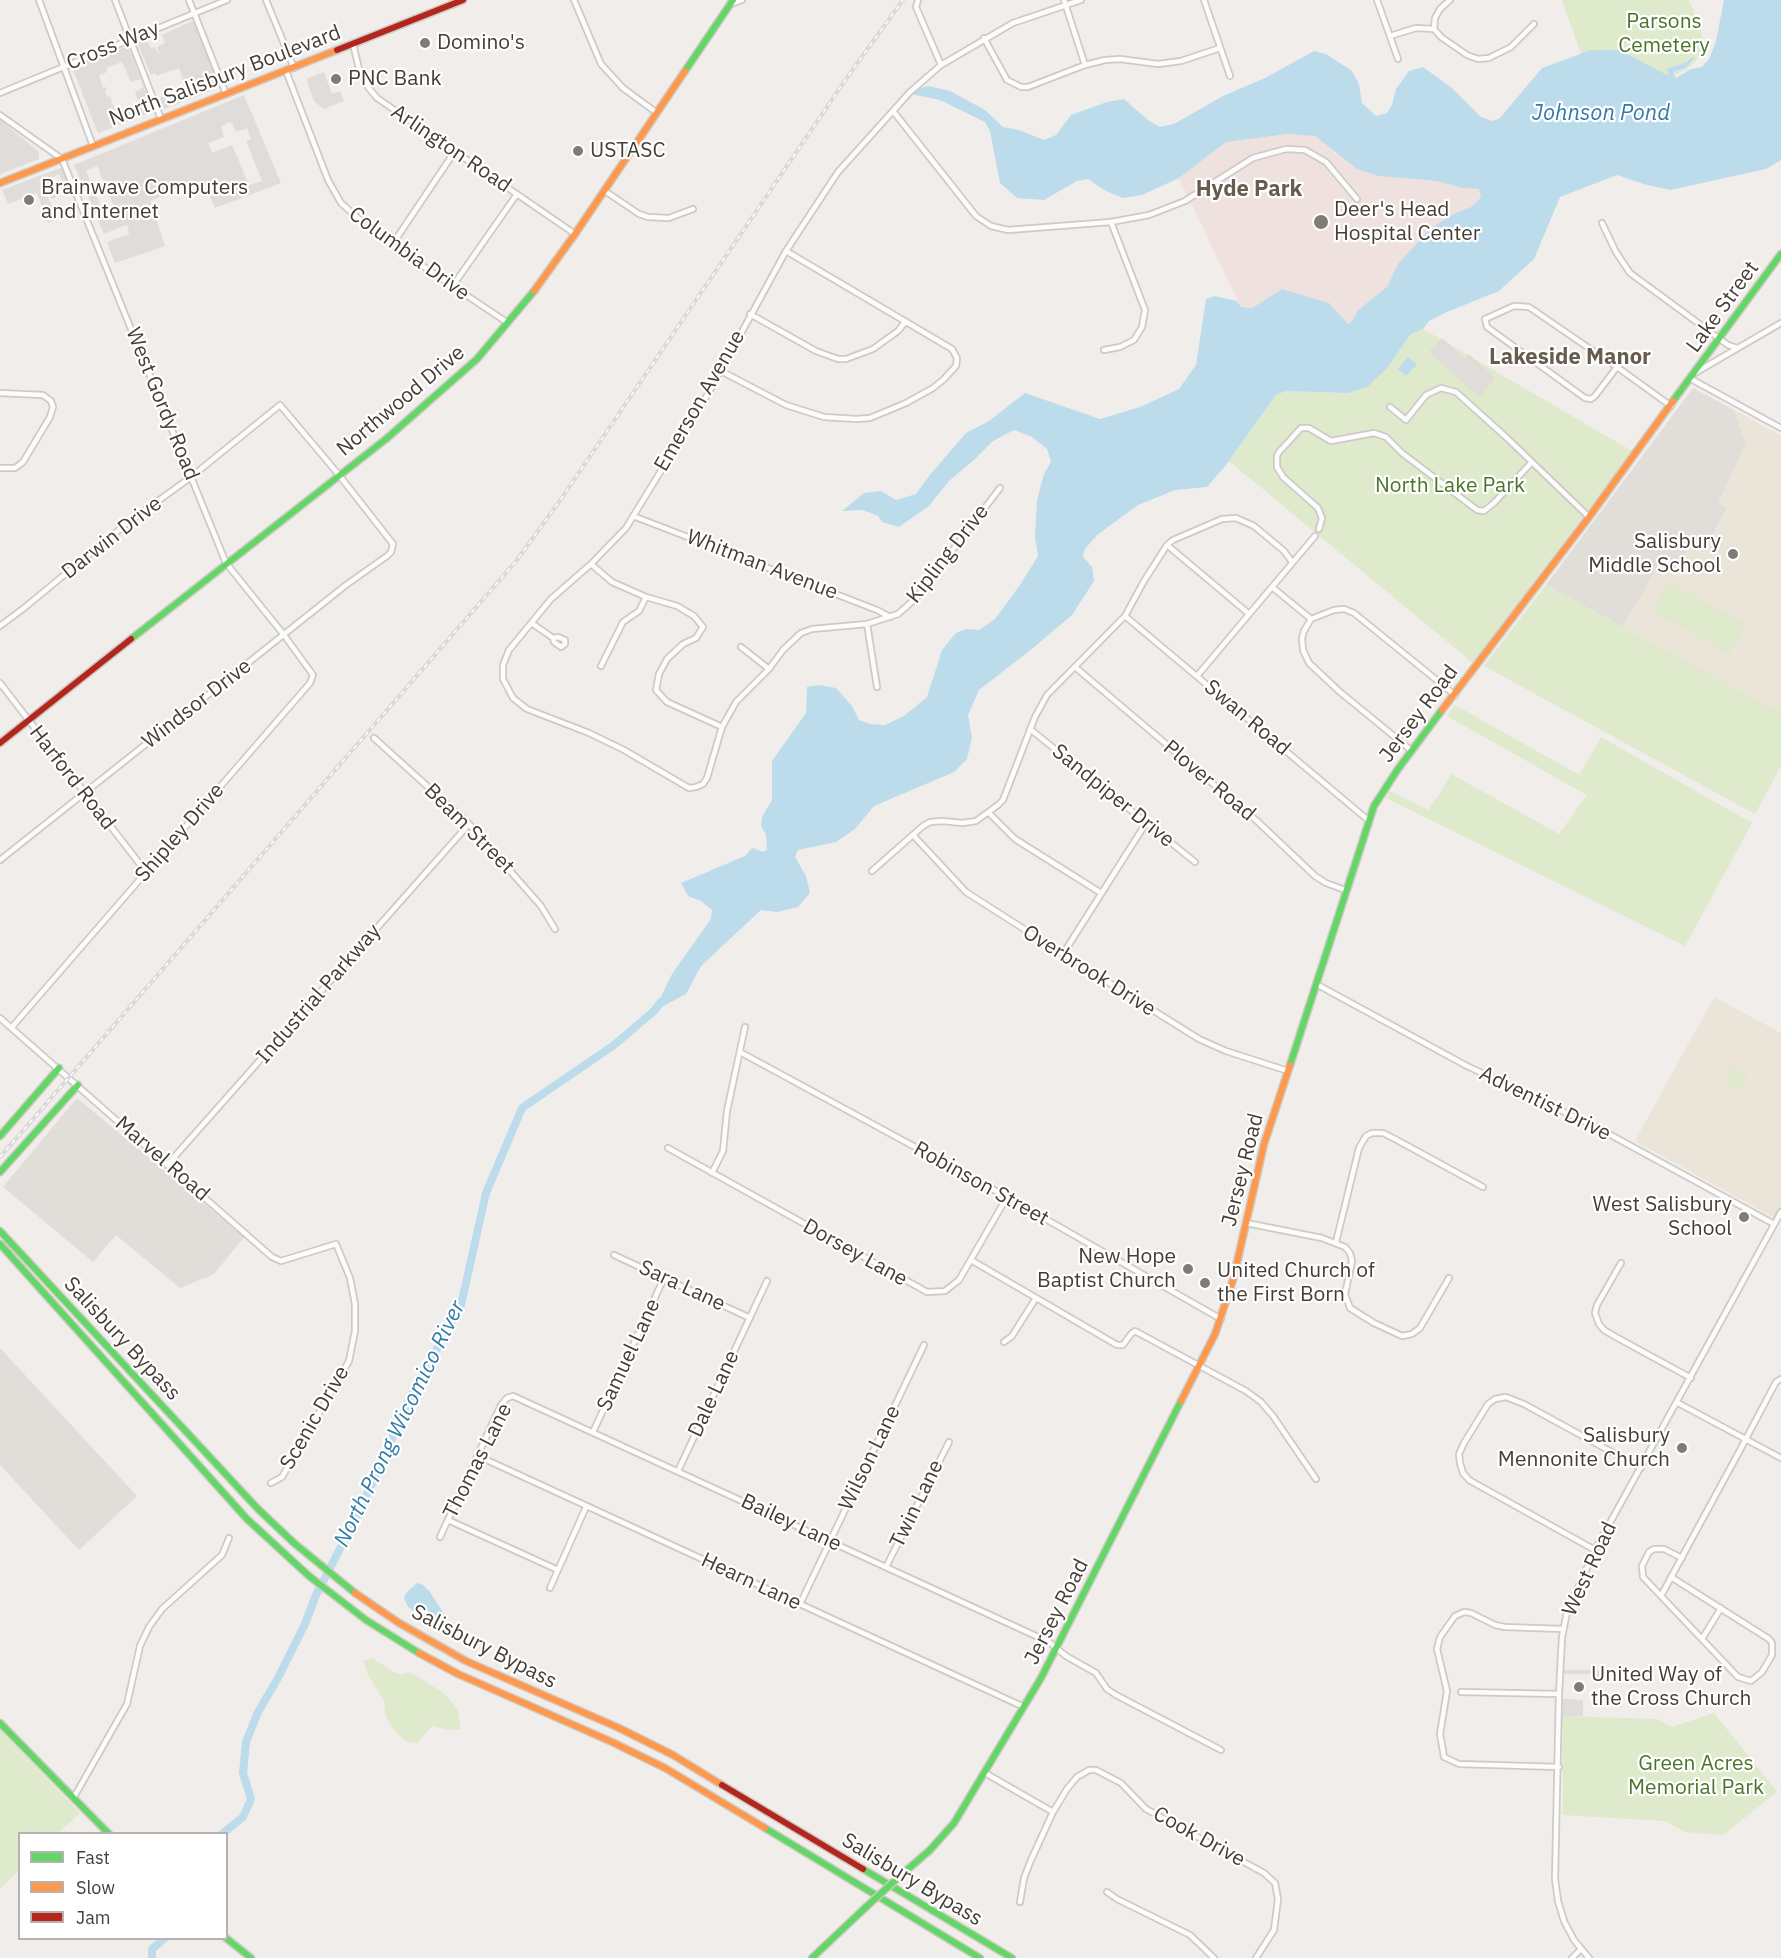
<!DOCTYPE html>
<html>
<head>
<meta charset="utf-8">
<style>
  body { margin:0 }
  #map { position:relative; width:1781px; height:1958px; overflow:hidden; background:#f0edea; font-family:"IBM Plex Sans",sans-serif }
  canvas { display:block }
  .legend { position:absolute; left:18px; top:1832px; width:210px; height:108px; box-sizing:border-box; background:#fff; border:2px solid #b5b2af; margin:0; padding:8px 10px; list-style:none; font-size:18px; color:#453e36 }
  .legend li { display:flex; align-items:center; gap:12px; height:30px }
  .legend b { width:30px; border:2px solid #b5b2af }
</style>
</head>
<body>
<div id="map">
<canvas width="1781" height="1958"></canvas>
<ul class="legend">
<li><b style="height:8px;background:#63d668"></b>Fast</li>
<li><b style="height:8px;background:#ff974d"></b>Slow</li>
<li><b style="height:8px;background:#b3261e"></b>Jam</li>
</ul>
</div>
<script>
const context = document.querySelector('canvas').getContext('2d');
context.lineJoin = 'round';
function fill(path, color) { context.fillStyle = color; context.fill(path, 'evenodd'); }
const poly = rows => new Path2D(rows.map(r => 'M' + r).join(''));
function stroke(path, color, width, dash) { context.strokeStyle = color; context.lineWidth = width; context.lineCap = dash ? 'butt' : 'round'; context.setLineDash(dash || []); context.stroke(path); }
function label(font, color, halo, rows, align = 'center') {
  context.font = font + ' "IBM Plex Sans",sans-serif'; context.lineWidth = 4.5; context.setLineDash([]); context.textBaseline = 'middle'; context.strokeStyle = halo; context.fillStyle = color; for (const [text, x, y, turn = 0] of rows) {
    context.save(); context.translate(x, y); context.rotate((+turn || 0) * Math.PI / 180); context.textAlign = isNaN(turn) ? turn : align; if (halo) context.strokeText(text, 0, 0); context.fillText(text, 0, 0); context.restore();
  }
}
const industrial = poly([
  [1693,388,1734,410,1746,443,1719,503,1727,508,1707,546,1677,570,1660,563,1623,627,1546,585],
  [77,1098,244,1237,214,1274,180,1288,116,1235,93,1262,3,1187],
  [0,1348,137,1496,79,1550,0,1465]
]);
const education = poly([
  [1734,410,1781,436,1781,713,1623,627,1660,562,1677,570,1693,539,1708,546,1727,508,1718,503,1746,443],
  [1714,997,1781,1033,1781,1207,1777,1214,1773,1217,1635,1141]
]);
const medical = poly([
  [1288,134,1315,136,1338,155,1405,179,1436,181,1463,188,1480,189,1481,197,1471,207,1453,214,1398,264,1387,287,1358,310,1353,320,1348,324,1329,303,1282,289,1252,308,1241,307,1179,178,1226,142]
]);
const green = poly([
  [1562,0,1689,0,1701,29,1703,45,1695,62,1687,69,1675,75,1673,72,1685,68,1693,60,1692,56,1685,63,1674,66,1669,76,1620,50,1591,50,1581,54],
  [1423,329,1632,451,1473,663,1229,461,1276,395,1286,391,1348,393,1387,368,1411,334],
  [1670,582,1746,625,1729,654,1653,611],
  [1546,585,1781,713,1781,766,1755,814,1484,666],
  [1455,705,1579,775,1601,737,1752,823,1685,946,1386,798,1390,791,1428,810,1441,792,1451,774,1559,834,1587,795,1447,716],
  [1733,1067,1748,1075,1740,1090,1725,1082],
  [372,1658,394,1672,402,1675,410,1672,445,1694,458,1711,461,1729,451,1730,432,1726,417,1743,406,1741,395,1731,386,1717,384,1701,367,1673,363,1661],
  [1714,1713,1777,1792,1723,1835,1685,1832,1665,1821,1563,1815,1562,1716,1657,1719,1672,1727],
  [0,1730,80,1813,58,1833,20,1834,19,1870,0,1889]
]);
const parking = poly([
  [195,20,220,87,164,109,159,98,186,87,179,68,156,76,155,73,151,75,137,42,146,37,151,49,154,47,160,56,157,47,165,43,162,35],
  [128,46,153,112,98,133,72,67],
  [122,62,131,82,140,79,143,88,135,92,139,103,116,113,110,96,107,97,105,92,107,90,106,87,103,88,99,75,107,72,106,68],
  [324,72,332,94,340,91,344,101,324,109,314,101,306,79],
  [244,95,281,183,215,208,203,181,150,201,165,246,115,263,107,242,129,234,128,227,126,225,104,234,74,165],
  [228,122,232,123,236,132,247,128,251,139,246,141,262,181,249,185,232,145,212,153,208,143,224,137,221,127],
  [97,166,114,206,103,211,86,171],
  [0,120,39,152,39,159,0,174],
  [63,167,72,189,67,192,59,174,52,178,59,196,52,199,48,189,45,191,58,219,48,223,37,193,8,204,2,190],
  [1442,338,1465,359,1469,354,1495,378,1479,397,1429,352],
  [1564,1670,1599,1670,1599,1680,1595,1680,1595,1674,1564,1674],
  [1563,1699,1583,1700,1583,1716,1562,1716]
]);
const water = poly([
  [1724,0,1781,0,1781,160,1766,169,1670,190,1644,184,1617,175,1560,197,1534,259,1499,291,1447,312,1429,321,1423,329,1411,334,1387,368,1367,387,1348,393,1286,391,1276,395,1226,465,1207,487,1175,490,1138,505,1097,535,1085,549,1083,557,1092,567,1094,581,1072,615,1033,648,979,690,968,715,972,738,967,759,954,772,874,806,855,829,836,842,798,850,795,857,806,876,810,893,798,907,777,912,761,910,701,966,686,994,654,1011,672,974,711,919,712,910,701,901,688,896,681,883,745,856,752,848,764,852,767,849,766,835,761,826,762,817,772,800,772,761,806,713,807,687,819,685,836,688,852,706,859,720,870,724,885,725,904,716,927,697,942,650,956,633,966,629,979,630,995,619,1020,585,1038,556,1035,537,1037,500,1044,474,1051,462,1047,449,1032,437,1014,430,993,441,975,459,949,481,929,506,899,527,882,522,878,516,863,510,842,511,864,493,881,491,896,500,916,494,929,476,966,433,989,421,1025,393,1100,419,1140,407,1179,389,1196,365,1206,299,1215,296,1237,301,1241,307,1252,308,1282,289,1329,303,1348,324,1353,320,1358,310,1387,287,1398,264,1429,230,1453,214,1471,207,1481,197,1479,189,1463,188,1436,181,1379,176,1357,169,1315,136,1288,134,1226,142,1179,178,1142,195,1123,198,1104,190,1088,179,1077,181,1044,200,1017,198,1000,183,990,131,985,122,940,100,911,94,916,89,929,86,950,91,985,110,1003,127,1019,130,1044,140,1056,135,1071,115,1107,102,1124,99,1148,120,1160,127,1174,124,1223,96,1265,78,1314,51,1326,54,1352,71,1359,84,1362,103,1376,116,1387,113,1392,105,1396,89,1409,71,1423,67,1452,88,1481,117,1493,121,1500,118,1542,68,1591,50,1620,50,1669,76,1667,70,1669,68,1685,63,1694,56,1693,60,1685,68,1673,72,1676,78,1691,69,1702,67,1709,59,1716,41],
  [1408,357,1417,364,1406,376,1398,369],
  [417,1583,423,1585,430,1592,446,1617,439,1625,426,1620,408,1607,404,1598,406,1593]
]);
const river = poly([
  [222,1834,243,1817,251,1799,243,1773,246,1742,258,1712,278,1678,305,1624,316,1595,360,1510,409,1400,461,1305,486,1193,522,1108,614,1045,654,1011,661,1002],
  [152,1958,152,1949,165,1938]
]);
const street = poly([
  [39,0,93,146],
  [115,0,161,119],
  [189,0,226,94],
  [266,0,294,68],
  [574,0,601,64,623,88,657,113],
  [918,0,916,7,941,65],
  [1064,0,1085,65],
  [1204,0,1230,76],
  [1377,0,1398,59],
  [731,4,742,0],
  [1434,29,1435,18,1440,9,1450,0],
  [1390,36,1416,28,1434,29,1441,37,1467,55,1478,59,1489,58,1511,47,1534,24],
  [984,38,1007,80,1021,87,1028,87,1085,65,1105,60,1120,59,1158,64,1181,61,1220,48],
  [353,44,359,69,368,87,377,98,575,234],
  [286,71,328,180,341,203,378,236,508,323],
  [0,93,227,0],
  [893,111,976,216,991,226,1008,230,1111,222,1149,215,1185,201,1253,158,1286,149,1305,150,1326,162,1357,199],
  [0,115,62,159,226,563,284,635,313,675,310,683,12,1027],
  [605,191,639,214,648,217,669,218,693,209],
  [1602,223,1616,252,1630,273,1728,345,1737,348],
  [392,245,455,151],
  [452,287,517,194],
  [750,314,816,351,838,359,846,359,873,349,898,331,905,322],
  [1104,350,1120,347,1134,340,1142,327,1145,310,1111,222],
  [1617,367,1595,396,1591,399,1585,398,1487,327,1485,319,1514,306,1529,307,1580,342,1617,367,1671,406],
  [719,370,786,405,824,417,856,419,870,418,906,403,933,388,943,380,956,366,957,358,952,349,786,251],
  [1695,373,1781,323],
  [1691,379,1781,428],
  [0,393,43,395,51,401,53,407,50,417,23,462,15,468,0,468],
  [1390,407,1406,420,1426,395,1441,388,1456,392,1507,438,1589,517],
  [1000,488,916,598,898,614,867,624,812,629,801,633,783,650,769,669,736,702,722,727,707,778,703,784,696,787,689,788,624,750,589,733,527,709,513,698,503,679,503,665,509,650,551,599,591,564,626,528,709,392,786,251,838,172,910,92,941,65,1013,23,1081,0],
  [633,516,877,610,890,617],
  [1319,529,1322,518,1318,508,1283,477,1277,467,1277,456,1279,452,1301,428,1309,428,1331,441,1374,433,1386,437,1402,453,1477,510,1484,511,1494,503,1532,462],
  [1167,545,1248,613],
  [591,564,612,582,646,597,677,606,694,616,703,627,696,638,683,644,667,659,659,674,656,690,667,702,722,727],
  [1272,587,1311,619],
  [1125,616,1368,820],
  [533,624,553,638],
  [867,624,877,687],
  [0,626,24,608,125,525,191,477,280,405,339,475,393,544,391,552,387,556,346,585,0,860],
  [558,637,565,640,565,644,561,647,554,642,553,638,558,637],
  [741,647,769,669],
  [601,666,623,622,639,611,646,597],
  [1075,667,1257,821,1315,876,1326,883,1345,890],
  [1197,676,1315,536],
  [0,683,146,872],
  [1030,729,1195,862],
  [374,738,469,824,541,906,555,929],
  [1412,751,1340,692,1309,663,1303,650,1302,638,1304,631,1311,619,1334,610,1344,609,1354,613,1455,695],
  [989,813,1015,839,1101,893],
  [913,835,966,892,1063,954,1199,1039,1226,1051,1288,1071],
  [872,871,923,826,930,822,942,821,963,823,976,821,998,805,1003,800,1035,717,1047,695,1125,616,1144,581,1167,545,1173,540,1222,519,1236,518,1254,526,1284,551,1292,562],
  [1063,954,1146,823],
  [1316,984,1467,1066,1598,1128,1774,1224],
  [0,1018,272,1257,281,1261,336,1244,350,1278,355,1304,355,1331,349,1361,282,1477,271,1483],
  [740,1052,1007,1197,1221,1319],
  [668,1148,927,1292,945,1291,959,1280,1007,1197],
  [168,1164,469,824],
  [712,1173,723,1151,727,1111,745,1027],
  [1246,1223,1322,1238,1345,1247,1350,1253,1352,1261,1345,1294,1350,1308,1374,1323,1402,1336,1412,1334,1420,1328,1449,1278],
  [1336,1242,1359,1148,1366,1136,1372,1133,1383,1133,1395,1139,1483,1187],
  [614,1255,750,1318],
  [971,1260,1117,1345,1123,1345,1131,1334,1135,1331,1246,1391,1261,1402,1273,1416,1316,1479],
  [1621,1263,1597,1305,1595,1313,1599,1324,1604,1330,1616,1337,1691,1378],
  [1004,1342,1012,1336,1036,1298],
  [1678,1403,1781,1458],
  [593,1432,664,1278],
  [478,1456,1024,1707],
  [678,1471,767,1281],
  [448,1520,558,1570],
  [440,1537,501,1405,507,1398,513,1396,1049,1642,1066,1656,1096,1673,1107,1689,1116,1695,1221,1750],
  [1595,1550,1469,1480,1463,1473,1460,1463,1459,1454,1464,1443,1488,1404,1495,1399,1506,1397,1524,1404,1641,1468],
  [1682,1558,1664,1549,1654,1549,1649,1552,1642,1566,1643,1577,1661,1596,1689,1544,1739,1452,1776,1382,1781,1379],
  [886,1567,949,1442],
  [550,1588,586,1507],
  [1661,1596,1738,1677,1751,1681,1762,1672,1772,1655,1772,1643,1769,1639,1671,1577],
  [800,1604,924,1345],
  [1702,1639,1721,1608],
  [1461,1692,1559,1694],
  [1559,1767,1459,1764,1444,1757,1440,1734,1447,1691,1437,1649,1440,1637,1455,1616,1464,1612,1471,1613,1495,1625,1505,1627,1563,1629],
  [985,1773,1053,1812],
  [74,1797,127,1704,140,1646,149,1627,162,1609,222,1555,229,1538],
  [1107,1892,1117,1899,1190,1935,1214,1958],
  [1020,1902,1024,1878,1031,1860,1053,1812,1067,1789,1077,1777,1089,1770,1096,1770,1121,1783,1146,1809,1264,1873,1275,1883,1278,1899,1274,1930,1256,1958],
  [1572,1958,1581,1949],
  [1589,1958,1574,1940,1564,1921,1558,1901,1555,1879,1559,1694,1562,1637,1567,1612,1595,1550,1781,1212]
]);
const fast = poly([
  [685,71,733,0],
  [1673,401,1781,254],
  [131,639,386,439,477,359,534,291],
  [1290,1065,1374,806,1398,769,1442,710],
  [0,1136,59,1068],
  [0,1172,78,1085],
  [0,1231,258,1509,294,1543,355,1593],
  [0,1244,247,1519,309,1576,366,1620,419,1653],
  [0,1723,109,1834],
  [765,1828,980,1958],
  [863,1869,1012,1958],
  [900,1876,930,1850,954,1823,1041,1678,1181,1401],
  [226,1938,251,1958],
  [812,1958,866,1907]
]);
const slow = poly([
  [0,183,337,50],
  [534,291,575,234,685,71],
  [1442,710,1589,517,1673,401],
  [1181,1401,1215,1334,1233,1280,1264,1144,1290,1065],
  [355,1593,399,1623,466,1661,619,1728,673,1755,722,1785],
  [419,1653,458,1674,612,1742,665,1768,765,1828]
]);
const jam = poly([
  [337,50,463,0],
  [0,743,131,639],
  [722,1785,863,1869]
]);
const rail = poly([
  [0,1157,517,560,561,499,848,76,903,0]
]);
const fastBridge = poly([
  [866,1907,900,1876]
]);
const markers = [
  [425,43,6,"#817b75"],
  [336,79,6,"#817b75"],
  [578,151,6,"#817b75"],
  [29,200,6,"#817b75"],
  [1321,222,8,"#817b75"],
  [1733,554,6,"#817b75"],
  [1744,1217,6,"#817b75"],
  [1188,1269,6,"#817b75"],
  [1205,1283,6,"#817b75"],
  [1682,1448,6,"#817b75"],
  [1579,1687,6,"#817b75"]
];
const parkNames = [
  ["Parsons",1664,22],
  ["Cemetery",1664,46],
  ["North Lake Park",1450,486],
  ["Green Acres",1696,1764],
  ["Memorial Park",1696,1788]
];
const poiNames = [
  ["Domino's",437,43],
  ["PNC Bank",348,79],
  ["USTASC",590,151],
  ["Brainwave Computers",41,188],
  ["and Internet",41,212],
  ["Deer's Head",1334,210],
  ["Hospital Center",1334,234],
  ["Salisbury",1721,542,"right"],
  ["Middle School",1721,566,"right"],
  ["West Salisbury",1732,1205,"right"],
  ["School",1732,1229,"right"],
  ["New Hope",1176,1257,"right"],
  ["Baptist Church",1176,1281,"right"],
  ["United Church of",1217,1271],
  ["the First Born",1217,1295],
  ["Salisbury",1670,1436,"right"],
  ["Mennonite Church",1670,1460,"right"],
  ["United Way of",1591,1675],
  ["the Cross Church",1591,1699]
];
const streetNames = [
  ["Cross Way",113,46,-22],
  ["North Salisbury Boulevard",225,76,-21],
  ["Arlington Road",451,149,34],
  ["Columbia Drive",409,254,36],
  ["Lake Street",1723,307,-54],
  ["Northwood Drive",401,401,-40],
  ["Emerson Avenue",700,401,-60],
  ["West Gordy Road",162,404,68],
  ["Darwin Drive",112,538,-38],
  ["Kipling Drive",948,554,-52],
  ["Whitman Avenue",762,565,21],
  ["Windsor Drive",197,704,-38],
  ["Jersey Road",1419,714,-53],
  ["Swan Road",1247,718,40],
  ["Harford Road",72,778,52],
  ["Plover Road",1209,781,40],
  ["Sandpiper Drive",1113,796,39],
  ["Beam Street",469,829,45],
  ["Shipley Drive",180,833,-49],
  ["Overbrook Drive",1089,971,32],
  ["Industrial Parkway",319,994,-49],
  ["Adventist Drive",1545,1104,26],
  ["Marvel Road",162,1159,41],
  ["Jersey Road",1243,1170,-76],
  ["Robinson Street",981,1184,29],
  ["Dorsey Lane",855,1253,29],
  ["Sara Lane",682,1286,25],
  ["Salisbury Bypass",122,1339,47],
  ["Samuel Lane",629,1355,-65],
  ["Dale Lane",714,1394,-65],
  ["Scenic Drive",315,1418,-60],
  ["Wilson Lane",870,1458,-64],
  ["Thomas Lane",478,1461,-63],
  ["Twin Lane",917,1504,-64],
  ["Bailey Lane",791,1523,25],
  ["West Road",1590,1569,-65],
  ["Hearn Lane",751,1582,25],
  ["Jersey Road",1057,1612,-63],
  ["Salisbury Bypass",484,1647,27],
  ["Cook Drive",1199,1837,29],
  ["Salisbury Bypass",912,1880,31]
];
const waterNames = [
  ["Johnson Pond",1601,114],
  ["North Prong Wicomico River",400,1424,-64]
];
const neighbourhoodNames = [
  ["Hyde Park",1249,190],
  ["Lakeside Manor",1570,358]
];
fill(industrial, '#e1ddd9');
fill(education, '#eae4d9');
fill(medical, '#efe1de');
fill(green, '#dfe9cb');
fill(parking, '#dfdcd9');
fill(water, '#bcdcec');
stroke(river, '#bcdcec', 8);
stroke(street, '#cecbc7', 8);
stroke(fast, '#cecac1', 9);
stroke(slow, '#cecac1', 9);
stroke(jam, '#cecac1', 9);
stroke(street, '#fdfcfc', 4.5);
stroke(fast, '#63d668', 6);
stroke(slow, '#ff974d', 6);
stroke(jam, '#b3261e', 6);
stroke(rail, '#d9d9d8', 4);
stroke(rail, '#fff', 1.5, [4.5]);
stroke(fastBridge, '#cecac1', 9, []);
stroke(fastBridge, '#63d668', 6);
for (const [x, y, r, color] of markers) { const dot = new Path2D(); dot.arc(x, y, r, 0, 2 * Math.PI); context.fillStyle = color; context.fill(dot); stroke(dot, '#fff', 2); }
label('21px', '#4c752b', '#fff', parkNames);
label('21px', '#453e36', '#fff', poiNames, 'left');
label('21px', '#453e36', '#fff', streetNames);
label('italic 22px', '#317ba5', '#fff', waterNames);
label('bold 22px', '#685c4e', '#fff', neighbourhoodNames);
</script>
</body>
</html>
